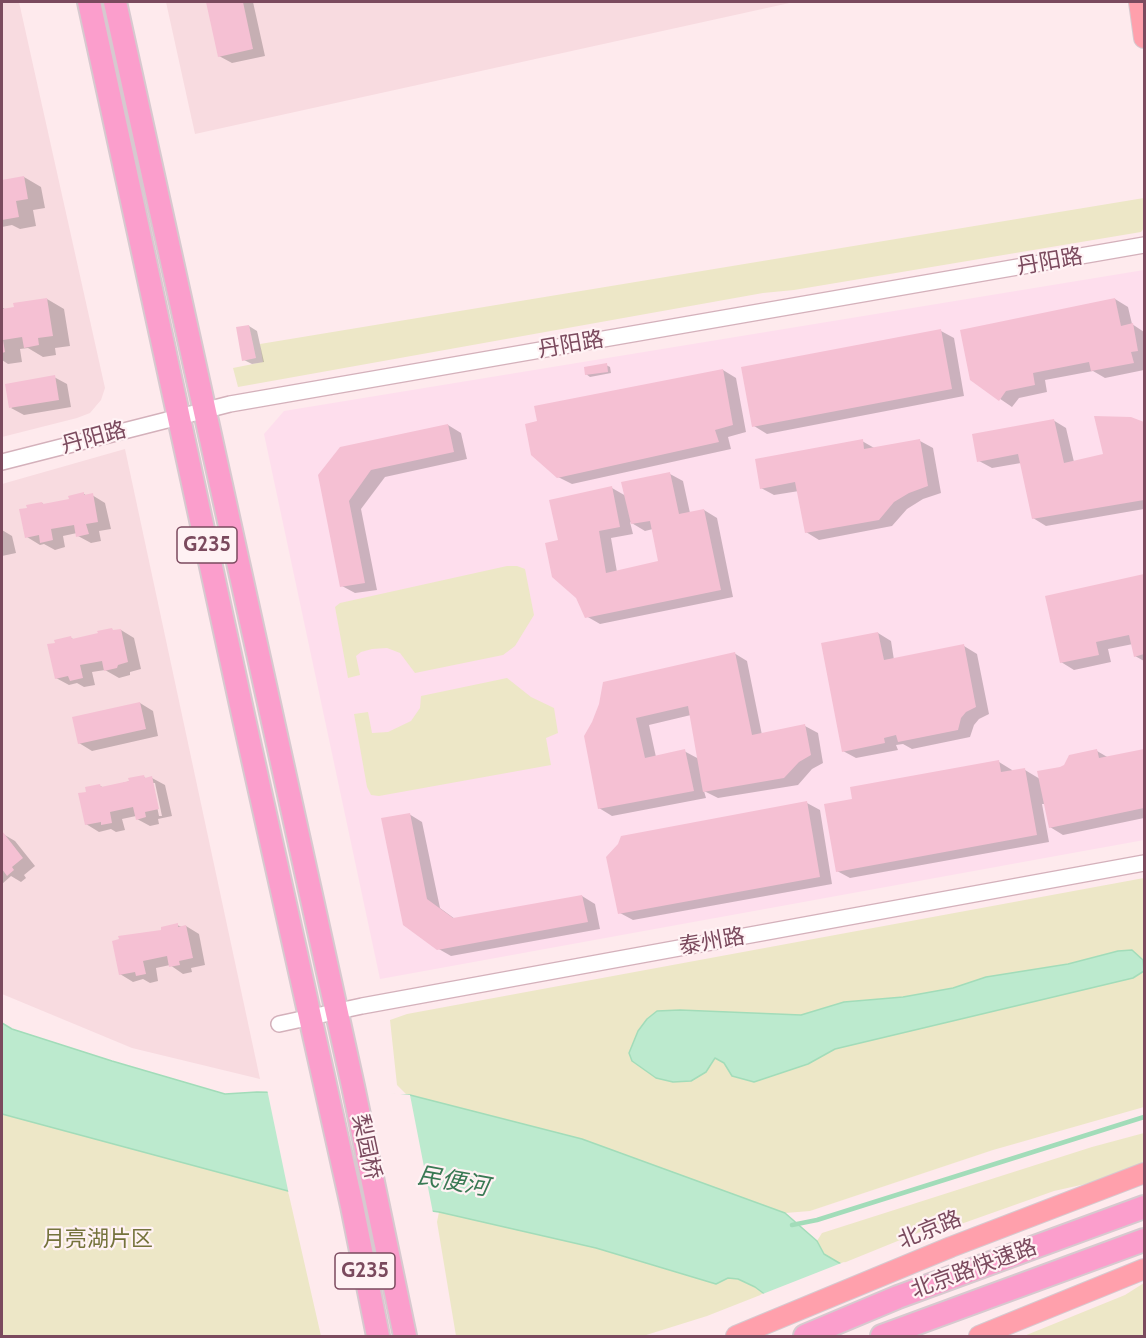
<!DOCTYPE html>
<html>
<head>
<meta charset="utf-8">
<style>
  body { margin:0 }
  #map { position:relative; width:1146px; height:1338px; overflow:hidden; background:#feeaed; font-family:Cabin,sans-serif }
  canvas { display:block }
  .frame { position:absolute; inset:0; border:3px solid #7b4a5e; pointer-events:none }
</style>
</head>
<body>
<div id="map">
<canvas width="1146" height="1338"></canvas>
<div class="frame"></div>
</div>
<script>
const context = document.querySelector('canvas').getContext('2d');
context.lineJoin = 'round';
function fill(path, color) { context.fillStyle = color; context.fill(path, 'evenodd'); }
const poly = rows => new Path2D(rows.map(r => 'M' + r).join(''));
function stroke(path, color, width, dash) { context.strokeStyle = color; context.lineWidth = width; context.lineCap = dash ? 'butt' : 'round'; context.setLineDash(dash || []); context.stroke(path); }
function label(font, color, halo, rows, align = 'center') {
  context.font = font + ' Cabin,"Noto Sans SC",sans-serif'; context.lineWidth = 4.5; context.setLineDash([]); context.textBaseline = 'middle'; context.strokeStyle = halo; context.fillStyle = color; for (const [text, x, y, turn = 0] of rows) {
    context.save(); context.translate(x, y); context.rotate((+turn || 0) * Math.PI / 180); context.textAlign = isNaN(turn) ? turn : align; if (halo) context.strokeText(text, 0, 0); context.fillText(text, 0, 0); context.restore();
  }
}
const residential = poly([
  [2,2,19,2,105,388,101,400,90,413,77,418,2,437],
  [166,2,794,2,195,134],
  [125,449,260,1079,132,1048,2,994,2,484]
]);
const commercial = poly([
  [1144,270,1144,840,380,979,264,434,284,411]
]);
const green = poly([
  [1144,198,1144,228,1141,232,794,290,763,293,238,387,233,368,263,362,260,344],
  [507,566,517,566,525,569,534,615,515,646,503,655,415,673,400,653,387,648,372,649,361,652,356,656,360,675,348,678,335,607,340,603],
  [507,678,531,697,554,708,558,733,546,738,551,765,379,796,371,795,367,787,354,714,368,712,372,733,388,732,411,721,420,708,421,696],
  [1144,878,1144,1107,993,1150,810,1211,785,1213,582,1139,406,1094,397,1085,390,1020,407,1014],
  [2,1114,288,1191,321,1336,2,1336],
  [1144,1133,1144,1171,1054,1191,944,1230,942,1223,841,1264,824,1254,817,1241,822,1233,1092,1147],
  [439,1212,596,1248,716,1284,728,1278,738,1278,755,1287,763,1294,707,1316,643,1336,456,1336,437,1222],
  [1144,1283,1144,1336,1024,1336,1125,1295]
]);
const water = poly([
  [1132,950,1143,960,1144,971,1133,978,835,1049,808,1064,754,1082,732,1076,724,1063,715,1058,706,1072,691,1081,673,1082,656,1078,632,1061,629,1053,638,1031,647,1019,657,1011,680,1010,801,1015,844,1002,903,997,953,988,986,977,1068,964,1118,951,1132,950],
  [2,1023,12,1029,112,1061,225,1094,257,1092,410,1095,582,1139,785,1213,817,1241,824,1254,841,1264,820,1336,755,1287,738,1279,728,1278,716,1284,596,1248,439,1212,288,1191,2,1114,2,1023]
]);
const pier = poly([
  [267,1089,381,1092,410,1095,433,1213,289,1195],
  [844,1262,953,1334,955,1336,815,1336,760,1295]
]);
const shadow = poly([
  [207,2,253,2,265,56,232,63,219,56],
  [24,177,41,187,45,208,33,210,36,226,20,229,12,225,2,227,2,181],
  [47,299,64,309,70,346,55,348,56,355,43,357,28,348,20,349,22,362,8,364,2,360,2,307,6,310],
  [1115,299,1128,307,1132,324,1144,332,1144,370,1105,378,1093,371,1045,380,1047,392,1019,398,1012,407,971,379],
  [249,326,257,331,264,362,252,364,244,360],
  [941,331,954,338,964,396,767,434,754,426],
  [606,365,610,367,611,373,590,377,586,374],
  [723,370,736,378,746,432,728,437,731,449,572,484,558,477],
  [54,377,67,384,71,407,24,415,11,408],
  [1131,419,1144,423,1144,509,1046,526,1033,518,1021,463,992,468,979,461,1053,420,1066,428,1074,462,1105,455],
  [448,425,461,433,467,459,385,477,361,509,377,590,355,593,342,586,320,475],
  [862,441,876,449,920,441,933,448,941,493,923,499,907,509,892,526,819,540,806,532,799,491,774,495,761,488],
  [670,474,683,481,690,513,704,510,717,518,733,597,600,624,586,616,560,542,612,488,626,496],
  [630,522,645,531,653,529,660,563,617,572,611,538,633,534],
  [84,494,87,496,92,495,105,503,111,529,99,531,101,541,91,543,78,536,77,533,63,536,65,547,55,550,44,544,40,545,27,537,42,503,45,505,71,500],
  [2,530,12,536,16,553,2,556],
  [1144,576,1144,661,1135,656,1133,644,1108,649,1111,662,1074,670,1061,662,1047,597],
  [121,630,134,638,141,669,130,672,130,675,119,678,105,670,92,672,95,685,84,687,77,683,69,685,56,678,71,638,75,640],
  [878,633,891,641,894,660,964,646,977,654,989,714,979,719,974,725,970,737,912,749,903,744,896,745,898,750,856,758,843,751],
  [734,653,747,661,762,735,805,726,818,733,823,763,812,769,798,785,718,798,704,791,706,798,612,816,599,808,594,723,600,704],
  [691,715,699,759,684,751,656,757,649,725],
  [140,703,153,711,158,736,92,751,79,743],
  [1144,750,1144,818,1063,835,1050,827,1045,804,1042,804,1049,842,850,878,837,871,853,800,999,762,1012,770,1012,772,1025,770,1040,779,1097,751,1109,758],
  [144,777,147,779,152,778,165,785,172,816,158,819,159,824,150,826,137,819,136,816,122,819,125,830,116,832,111,829,99,832,86,824,88,793,100,786,105,788],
  [152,783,155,783,162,816,159,816],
  [807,803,820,810,832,884,633,920,620,913],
  [409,814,422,822,440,908,455,919,582,896,595,904,600,929,451,956,437,948,404,925],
  [3,834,15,841,35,866,24,875,26,878,21,882,11,876,2,884],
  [177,925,182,927,186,926,199,934,205,965,191,968,192,972,183,974,170,965,156,968,158,981,150,983,143,979,133,982,120,974,163,931]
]);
const stream = poly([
  [792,1225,817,1220,1144,1117]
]);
const building = poly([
  [206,2,243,2,253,49,218,57],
  [24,176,28,199,16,201,19,217,2,220,2,180],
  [47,298,53,336,38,338,39,345,24,348,22,337,3,340,5,352,2,353,2,309,14,307,13,303],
  [1115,298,1121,326,1133,323,1138,351,1131,352,1134,363,1091,371,1089,362,1033,373,1035,385,1006,391,999,401,970,380,960,330],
  [249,325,256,358,242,361,236,327],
  [941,329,952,389,752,427,741,367],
  [607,363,608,372,585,375,584,367],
  [723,369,733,425,715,430,719,442,557,478,531,455,525,424,537,421,534,406],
  [55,375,59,400,9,408,5,384],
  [1094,416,1131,417,1144,422,1144,500,1032,519,1018,454,977,462,972,434,1054,419,1064,463,1103,454],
  [448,424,454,452,371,470,349,501,365,583,340,587,318,475,340,447],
  [863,439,864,449,920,439,928,486,909,493,894,502,879,520,805,533,795,482,760,489,755,459],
  [670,472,679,514,704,509,721,590,585,618,576,598,552,577,545,543,558,540,549,500,612,486,620,527,599,531,606,573,658,561,650,521,631,524,621,482],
  [84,492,84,495,93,493,98,522,86,524,89,534,76,537,74,525,51,529,53,540,40,543,39,535,25,538,19,509,27,508,26,505,42,502,43,504,69,499,68,496],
  [1144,574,1144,654,1134,657,1129,635,1096,642,1099,655,1060,663,1045,596],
  [112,628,113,630,121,629,128,662,118,665,117,668,104,671,102,661,80,665,83,678,70,681,68,676,55,679,47,644,55,643,54,640,71,636,72,639,98,633,97,631],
  [878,632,884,660,964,644,976,707,966,712,961,718,958,730,898,742,896,735,884,738,885,743,842,752,821,643],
  [735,652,752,735,805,724,811,755,799,762,784,778,703,792,688,706,636,718,645,758,685,749,694,791,598,809,584,736,592,722,599,704,603,682],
  [140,702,146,729,78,744,72,717],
  [1097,749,1099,758,1144,749,1144,808,1049,828,1037,771,1060,767,1064,765,1069,755],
  [999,760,1001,772,1025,768,1037,835,836,872,824,804,852,799,850,787],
  [144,775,145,778,152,776,159,809,145,812,146,817,136,820,133,807,110,812,112,823,101,825,101,822,85,825,78,793,86,792,85,787,100,784,101,787,129,781,128,778],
  [807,801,820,877,618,914,606,857,618,844,621,836],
  [410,813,427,899,453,918,582,895,588,922,437,950,403,925,381,818],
  [2,831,23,858,12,867,14,870,7,876,2,869],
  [178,923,178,927,186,925,193,958,179,961,180,965,169,967,167,956,143,961,146,974,136,976,135,972,119,975,112,941,119,939,118,936,161,930,161,927]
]);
const minor = poly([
  [2,462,230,404,1144,245],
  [279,1024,362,1006,1144,863]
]);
const major = poly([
  [1139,2,1144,38],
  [736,1336,951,1247,1144,1173],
  [979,1336,1144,1269]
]);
const highway = poly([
  [89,2,244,719,352,1206,378,1336],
  [115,2,353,1086,405,1336],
  [805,1336,898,1297,1144,1207],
  [882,1336,1144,1240]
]);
const shields = [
  [207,545,60],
  [365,1271,60]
];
const shieldNames = [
  ["G235",207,545],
  ["G235",365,1271]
];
const streetNames = [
  ["丹阳路",1050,262,-10],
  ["丹阳路",571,345,-10],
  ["丹阳路",94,438,-15],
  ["泰州路",712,942,-10],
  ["梨园桥",366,1147,78],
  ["北京路",930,1230,-22],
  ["北京路快速路",974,1269,-20]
];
const parkNames = [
  ["月亮湖片区",98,1240]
];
const waterNames = [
  ["民便河",453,1182,10]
];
fill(residential, '#f8dbe0');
fill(commercial, '#fedeed');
fill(green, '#ede7c7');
fill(water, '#bceace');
stroke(water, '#a2dcb9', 1.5);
fill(pier, '#feeaed');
fill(shadow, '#0003');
stroke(stream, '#a2dcb9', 4.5);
fill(building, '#f5c0d3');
stroke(minor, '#d4b1bb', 18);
stroke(major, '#d7c9cf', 22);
stroke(highway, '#d7c9cf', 26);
stroke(minor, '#fff', 15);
stroke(major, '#ffa0ac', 20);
stroke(highway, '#fb9ecc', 22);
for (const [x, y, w] of shields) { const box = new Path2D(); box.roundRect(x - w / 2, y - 18, w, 36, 4.5); context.fillStyle = '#fff2f4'; context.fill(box); stroke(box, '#7b4a5e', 1.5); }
label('bold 21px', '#7b4a5e', null, shieldNames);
label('22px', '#7b4a5e', '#fff2f4', streetNames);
label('22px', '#75733c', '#fff2f4', parkNames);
label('italic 24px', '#3a7954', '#fff2f4', waterNames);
</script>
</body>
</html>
